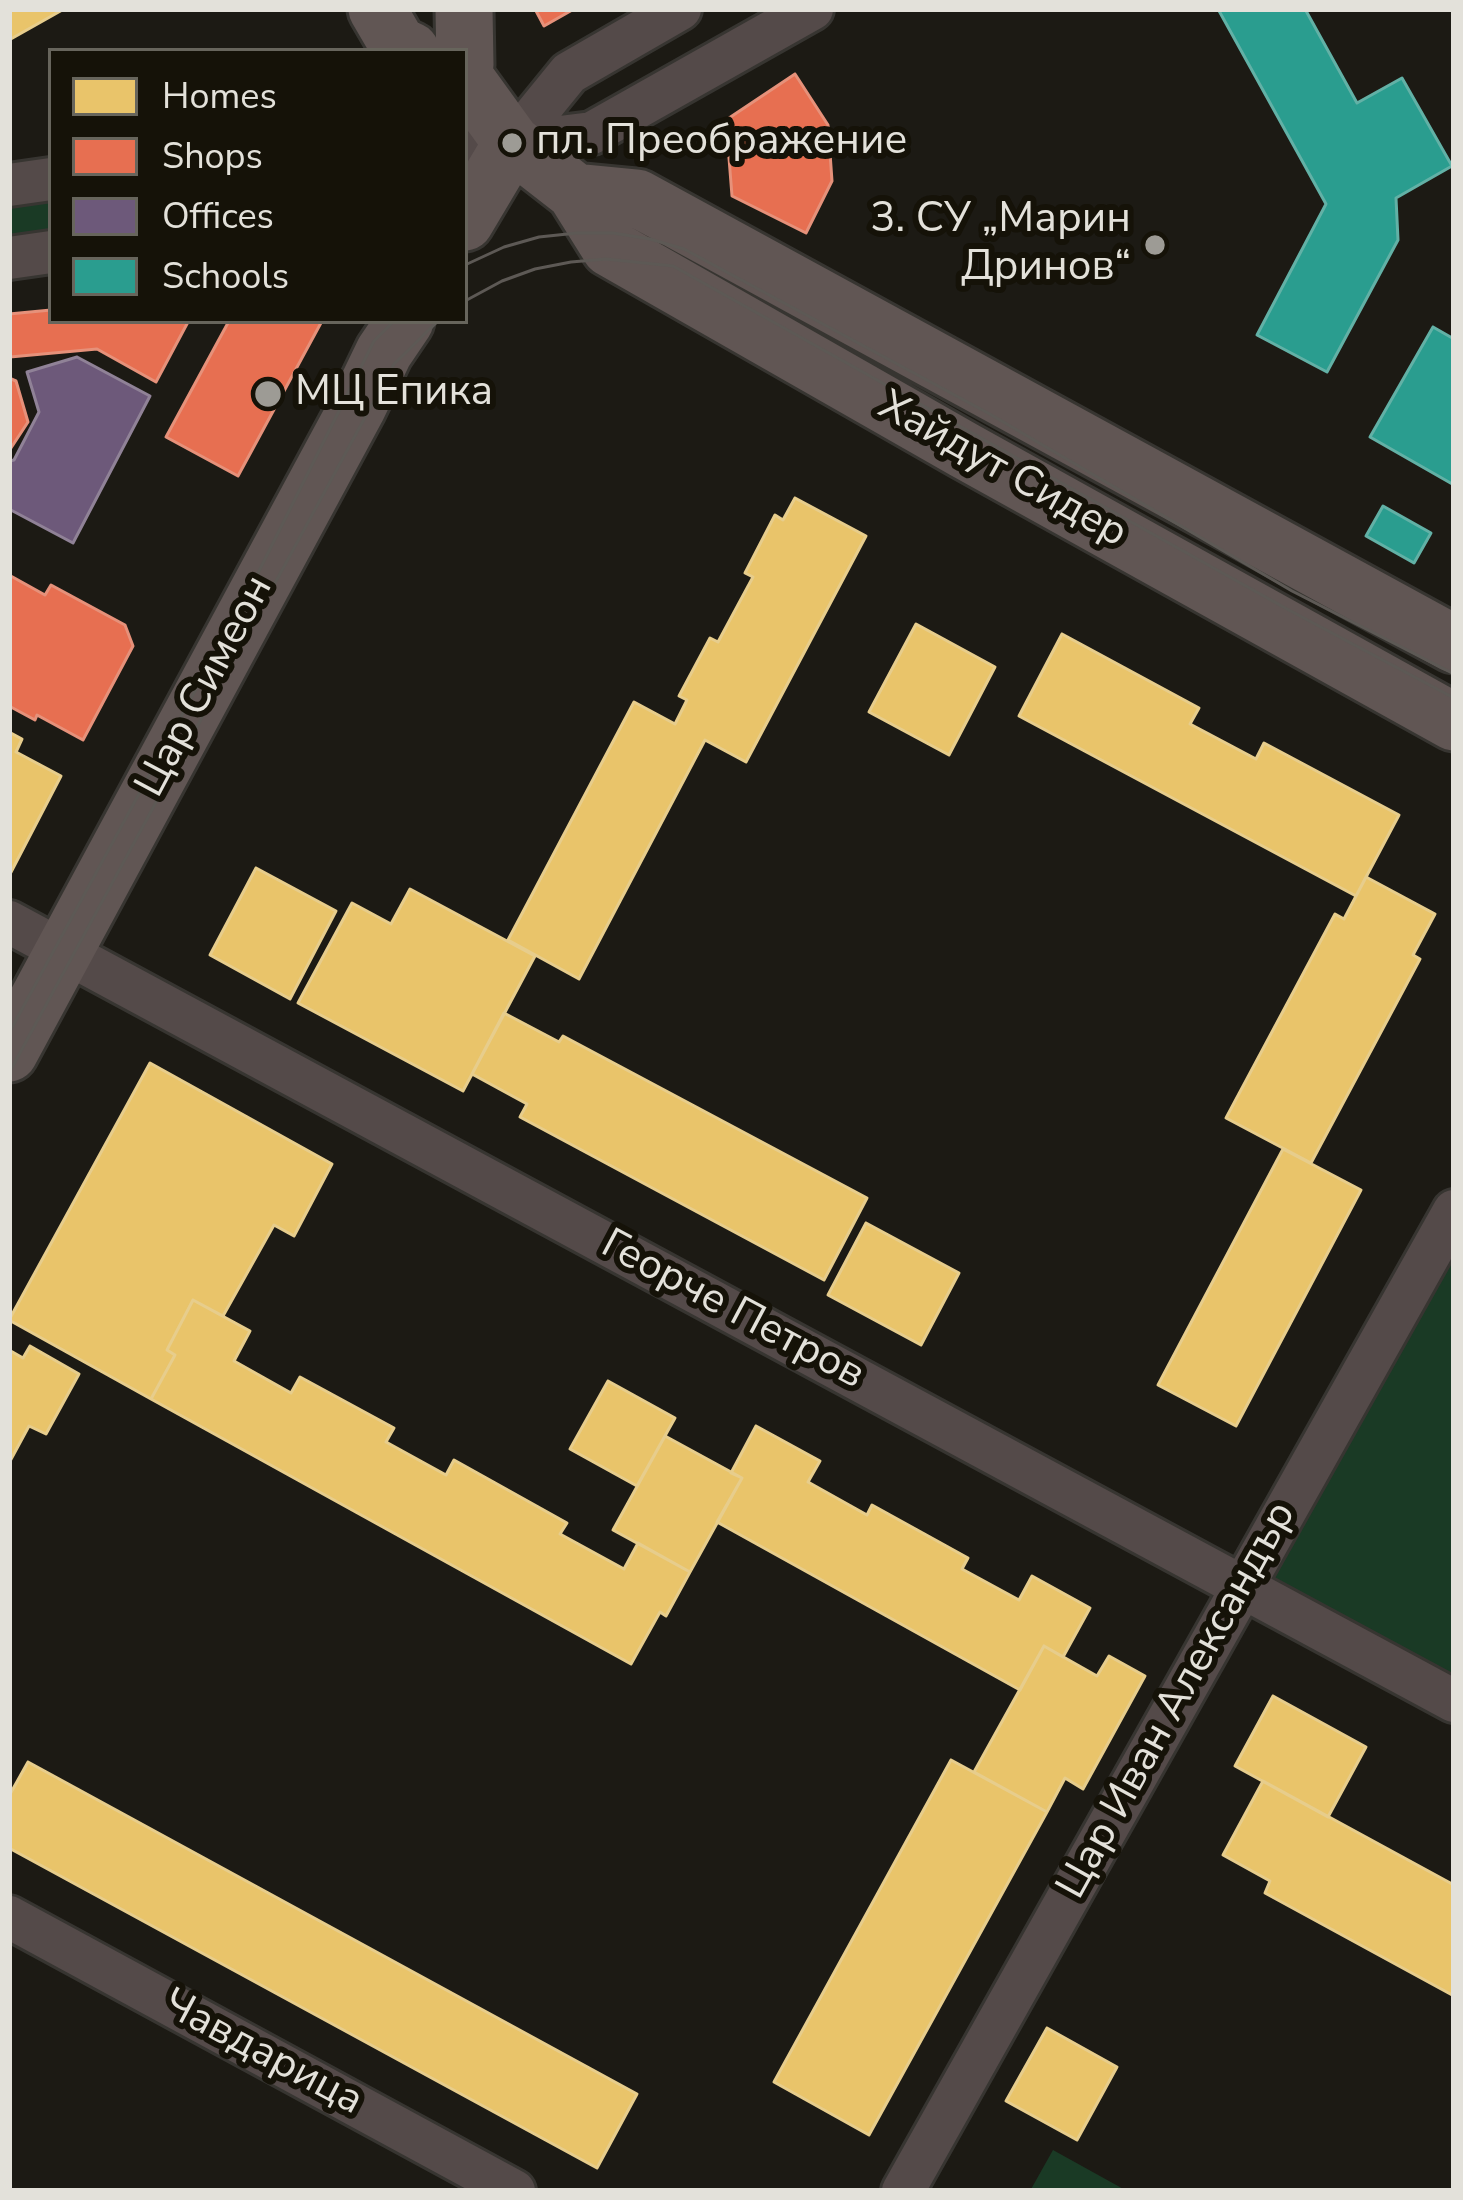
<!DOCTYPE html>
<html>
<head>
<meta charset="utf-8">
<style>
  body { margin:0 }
  #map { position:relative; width:1463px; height:2200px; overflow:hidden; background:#1c1a14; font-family:"Nunito Sans",sans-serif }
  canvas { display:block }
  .frame { position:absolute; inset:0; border:12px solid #e3e1da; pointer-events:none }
  .legend { position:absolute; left:48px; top:48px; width:420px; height:276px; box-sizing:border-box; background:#151208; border:3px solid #67655c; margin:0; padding:15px 21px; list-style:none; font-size:36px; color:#e3e1da }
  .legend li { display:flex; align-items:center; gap:24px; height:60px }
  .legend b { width:60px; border:3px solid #67655c }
</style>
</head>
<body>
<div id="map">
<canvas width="1463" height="2200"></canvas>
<div class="frame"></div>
<ul class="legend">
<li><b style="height:33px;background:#e9c46a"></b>Homes</li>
<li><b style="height:33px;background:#e76f51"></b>Shops</li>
<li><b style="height:33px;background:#6d597a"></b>Offices</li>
<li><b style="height:33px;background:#2a9d8f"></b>Schools</li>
</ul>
</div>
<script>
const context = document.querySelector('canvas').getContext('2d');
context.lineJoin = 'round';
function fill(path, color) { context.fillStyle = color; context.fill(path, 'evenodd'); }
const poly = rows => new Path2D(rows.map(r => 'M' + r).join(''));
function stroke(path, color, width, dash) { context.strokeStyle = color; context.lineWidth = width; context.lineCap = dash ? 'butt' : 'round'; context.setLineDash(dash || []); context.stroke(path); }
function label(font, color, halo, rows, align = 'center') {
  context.font = font + ' "Nunito Sans",sans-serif'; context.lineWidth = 12; context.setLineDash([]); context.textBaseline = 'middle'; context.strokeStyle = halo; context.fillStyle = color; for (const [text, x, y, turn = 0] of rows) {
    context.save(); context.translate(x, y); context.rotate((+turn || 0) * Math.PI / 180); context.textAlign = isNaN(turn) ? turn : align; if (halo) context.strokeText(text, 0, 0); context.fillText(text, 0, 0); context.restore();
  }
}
const green = poly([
  [51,190,51,229,9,235,9,196],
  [1454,1249,1454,1675,1267,1581],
  [1053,2150,1127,2191,1030,2191]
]);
const homes = poly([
  [9,9,64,9,9,40,9,9],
  [795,498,866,536,746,762,705,740,579,979,508,940,634,702,675,724,687,700,679,696,710,638,718,642,753,577,745,573,775,515,783,520,795,498],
  [916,624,995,667,949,755,869,712,916,624],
  [1062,634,1199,708,1190,724,1256,759,1264,743,1399,815,1356,896,1019,716,1062,634],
  [9,732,22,739,16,752,61,776,9,876,9,732],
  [256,868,336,911,290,999,210,955,256,868],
  [1366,877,1435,914,1413,955,1420,959,1311,1163,1226,1118,1335,914,1344,919,1366,877],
  [410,889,535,956,463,1091,298,1003,352,903,391,924,410,889],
  [504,1013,559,1042,563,1036,867,1198,824,1280,520,1117,527,1104,472,1074,504,1013],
  [150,1063,332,1164,294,1236,274,1225,223,1316,193,1300,167,1350,175,1355,151,1399,9,1320,150,1063],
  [1283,1149,1361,1190,1236,1426,1158,1385,1283,1149],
  [866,1223,959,1273,921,1345,828,1295,866,1223],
  [193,1300,250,1331,234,1361,291,1393,300,1377,394,1428,386,1442,446,1475,454,1460,567,1523,560,1534,624,1569,638,1543,690,1572,666,1616,660,1612,631,1664,151,1399,175,1355,167,1350,193,1300],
  [30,1346,79,1374,46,1434,29,1426,9,1463,9,1350,23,1358,30,1346],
  [608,1381,675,1418,637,1486,570,1449,608,1381],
  [756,1426,820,1461,808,1482,867,1515,872,1505,968,1558,962,1569,1019,1600,1032,1576,1090,1608,1063,1657,1044,1646,1020,1690,717,1522,742,1478,731,1473,756,1426],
  [665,1436,742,1478,690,1572,613,1530,665,1436],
  [1044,1646,1097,1676,1109,1656,1145,1676,1083,1789,1065,1778,1047,1812,974,1772,1044,1646],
  [1273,1696,1366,1747,1328,1817,1235,1766,1273,1696],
  [951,1760,1047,1812,869,2135,774,2082,951,1760],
  [28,1762,637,2094,597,2168,9,1848,9,1796,28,1762],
  [1263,1781,1454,1885,1454,1996,1265,1893,1270,1881,1223,1855,1263,1781],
  [1047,2028,1117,2067,1077,2140,1006,2101,1047,2028]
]);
const shops = poly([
  [535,9,574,9,544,26,535,9],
  [795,74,828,125,832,181,806,233,732,196,726,120,795,74],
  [51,310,51,321,188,322,156,382,97,349,10,357,9,314,51,310],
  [229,321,322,321,238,476,166,437,229,321],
  [9,378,16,381,28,422,9,451,9,378],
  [9,575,45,595,51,585,125,625,133,646,83,740,37,715,35,720,9,706,9,575]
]);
const offices = poly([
  [77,357,150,396,73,543,9,509,9,461,14,460,39,412,27,372,77,357]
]);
const schools = poly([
  [1218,9,1305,9,1357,103,1402,78,1452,166,1396,198,1398,240,1327,372,1257,335,1326,204,1218,9],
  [1433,327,1454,339,1454,485,1370,437,1433,327],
  [1383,506,1431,533,1414,563,1366,536,1383,506]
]);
const street = poly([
  [512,143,569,73,680,9],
  [465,152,512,143,592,133,812,9],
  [9,185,51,179],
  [9,258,51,252],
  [9,922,1454,1701],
  [9,1917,514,2191],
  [903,2191,1454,1211]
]);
const secondary = poly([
  [377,9,398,45,411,51],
  [464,9,465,65],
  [465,78,512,143,575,192,610,248,964,450,1454,722],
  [575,192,637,198,1454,644],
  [465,222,512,143],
  [9,1053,357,408,384,352,405,321]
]);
const tram = poly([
  [465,265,504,247,539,237,577,233,613,233,650,239,684,249,988,413,1292,591,1454,674],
  [465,301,502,281,535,269,571,262,606,259,673,266,1287,609,1454,698],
  [9,1033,245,599,374,341,394,321],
  [9,1073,394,364,438,321]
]);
const markers = [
  [512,143,12,"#9d9b95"],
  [1155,245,12,"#9d9b95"],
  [268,394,15,"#9d9b95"]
];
const poiNames = [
  ["пл. Преображение",536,143],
  ["3. СУ „Марин",1131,221,"right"],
  ["Дринов“",1131,269,"right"],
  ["МЦ Епика",295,394]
];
const streetNames = [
  ["Хайдут Сидер",1002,471,29],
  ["Цар Симеон",206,687,-62],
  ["Георче Петров",732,1311,28],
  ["Цар Иван Александър",1178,1701,-61],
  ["Чавдарица",262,2054,28]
];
fill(green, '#1a3a25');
fill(homes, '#e9c46a');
stroke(homes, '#e7cd8c', 3);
fill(shops, '#e76f51');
stroke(shops, '#e6917a', 3);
fill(offices, '#6d597a');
stroke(offices, '#908297', 3);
fill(schools, '#2a9d8f');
stroke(schools, '#62b1a6', 3);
stroke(street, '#373531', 48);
stroke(secondary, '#373531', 63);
stroke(street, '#544a49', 42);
stroke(secondary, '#615654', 57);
stroke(tram, '#5d5955', 3);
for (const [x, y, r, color] of markers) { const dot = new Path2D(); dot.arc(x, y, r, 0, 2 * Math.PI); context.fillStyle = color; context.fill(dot); stroke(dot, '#151208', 4.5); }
label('42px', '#e3e1da', '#151208', poiNames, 'left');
label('42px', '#e3e1da', '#151208', streetNames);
</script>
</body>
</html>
